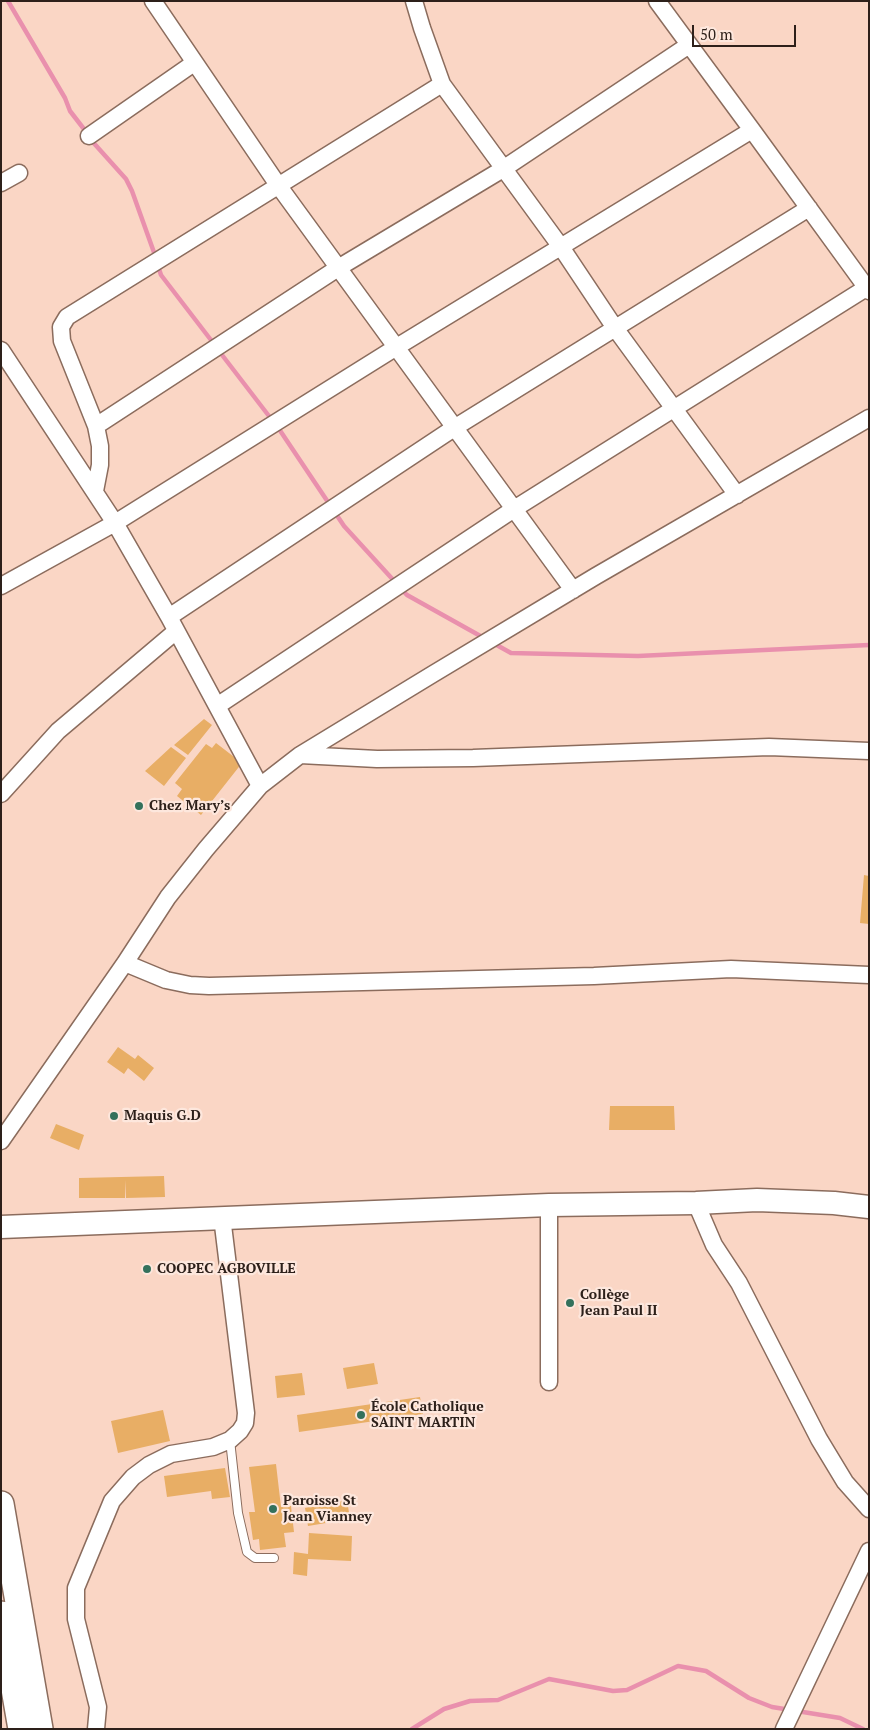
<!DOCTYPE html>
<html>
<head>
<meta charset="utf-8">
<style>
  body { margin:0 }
  #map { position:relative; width:870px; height:1730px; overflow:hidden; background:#fad6c5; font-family:"PT Serif",serif }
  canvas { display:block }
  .frame { position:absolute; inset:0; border:2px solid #2d201a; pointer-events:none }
  .scale { position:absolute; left:692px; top:25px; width:104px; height:22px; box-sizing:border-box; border:2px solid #2d201a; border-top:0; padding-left:6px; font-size:15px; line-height:18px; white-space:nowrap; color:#2d201a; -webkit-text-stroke:4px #fde7dd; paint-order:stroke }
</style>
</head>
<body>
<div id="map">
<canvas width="870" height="1730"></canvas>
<div class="frame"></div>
<div class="scale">50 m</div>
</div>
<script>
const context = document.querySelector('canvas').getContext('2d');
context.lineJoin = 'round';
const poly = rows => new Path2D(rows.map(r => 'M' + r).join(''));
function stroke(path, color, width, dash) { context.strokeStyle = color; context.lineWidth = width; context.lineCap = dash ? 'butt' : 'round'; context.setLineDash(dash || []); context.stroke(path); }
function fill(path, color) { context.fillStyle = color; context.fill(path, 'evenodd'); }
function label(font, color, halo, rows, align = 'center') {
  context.font = font + ' "PT Serif",serif'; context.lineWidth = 4.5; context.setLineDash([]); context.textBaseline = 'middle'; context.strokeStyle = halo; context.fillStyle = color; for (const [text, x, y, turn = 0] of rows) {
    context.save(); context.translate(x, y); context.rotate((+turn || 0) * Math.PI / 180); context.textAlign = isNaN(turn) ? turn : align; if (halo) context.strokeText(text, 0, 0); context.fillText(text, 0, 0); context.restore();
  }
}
const stream = poly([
  [8,1,65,98,70,111,87,133],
  [91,140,126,179,132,191,156,258],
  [158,266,161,275,214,344],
  [219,351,272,420],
  [277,426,344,526,396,583],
  [401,589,407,595,484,638],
  [493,643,511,653,638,656,869,645],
  [412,1729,444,1709,470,1701,498,1700,549,1679,613,1691,627,1690,678,1666,706,1671,749,1698,772,1707,840,1718,863,1729]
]);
const building = poly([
  [204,719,212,725,188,755,174,745],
  [216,743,242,763,201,815,177,796,182,789,175,783,206,744,212,748],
  [171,747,186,758,164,786,145,771],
  [864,875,869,876,869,924,860,923],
  [118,1047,135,1059,138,1055,154,1068,144,1081,128,1068,124,1074,107,1062],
  [610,1106,674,1106,675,1130,609,1130],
  [56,1124,84,1135,79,1150,50,1138],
  [164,1176,165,1197,126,1198,126,1180,125,1198,79,1198,79,1178],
  [374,1363,378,1384,347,1389,343,1368],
  [302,1373,305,1395,277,1398,275,1376],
  [420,1397,423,1414,299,1432,297,1415],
  [163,1410,170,1441,118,1453,111,1421],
  [276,1464,281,1507,291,1506,294,1532,284,1533,286,1547,260,1550,259,1539,253,1540,249,1512,255,1512,249,1467],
  [225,1468,230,1497,212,1499,211,1491,167,1497,164,1476],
  [347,1500,350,1519,308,1526,305,1508],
  [309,1533,352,1536,351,1561,308,1559,307,1576,293,1574,294,1552,308,1554]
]);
const lane = poly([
  [230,1440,238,1513,247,1552,255,1558,274,1558]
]);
const street = poly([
  [153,1,278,185,573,590],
  [414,1,422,28,442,84,561,247,615,328,737,495],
  [657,1,752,130,869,291],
  [89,136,194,63],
  [1,183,19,173],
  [1,350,115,523,169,617,260,786],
  [96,426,62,341,61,327,67,317,442,84],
  [95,491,100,465,100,446,96,426,338,268,503,169,689,45],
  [1,586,115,523,395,348,752,130],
  [169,617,454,428,809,208],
  [217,706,514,509,866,288],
  [300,755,377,759,473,758,769,747,869,751],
  [1,794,58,731,175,632],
  [125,963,166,980,190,985,209,986,594,976,731,969,869,975],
  [1,1141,125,963,168,897,206,849,260,786,300,755,433,674,596,576,869,418],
  [696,1203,714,1245,739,1283,819,1439,845,1482,869,1509],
  [549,1205,549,1382],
  [96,1729,98,1707,76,1619,76,1588,112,1501,133,1477,149,1465,171,1454,213,1447,230,1440,240,1431,245,1423,246,1413,222,1217],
  [784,1729,869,1551]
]);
const secondary = poly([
  [1,1227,549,1205,696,1203,757,1200,834,1203,869,1207]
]);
const primary = poly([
  [1,1504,40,1729],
  [1,1614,21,1729]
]);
const markers = [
  [139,806,5,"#34715c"],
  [114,1116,5,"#34715c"],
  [147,1269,5,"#34715c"],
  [570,1303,5,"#34715c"],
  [361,1415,5,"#34715c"],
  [273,1509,5,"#34715c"]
];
const poiNames = [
  ["Chez Mary’s",149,806],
  ["Maquis G.D",124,1116],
  ["COOPEC AGBOVILLE",157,1269],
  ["Collège",580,1295],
  ["Jean Paul II",580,1311],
  ["École Catholique",371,1407],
  ["SAINT MARTIN",371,1423],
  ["Paroisse St",283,1501],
  ["Jean Vianney",283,1517]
];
stroke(stream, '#e990ad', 4.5);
fill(building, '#e8ae65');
stroke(lane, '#8b6c5d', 10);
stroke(street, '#8b6c5d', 19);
stroke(secondary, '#8b6c5d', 25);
stroke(primary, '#8b6c5d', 28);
stroke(lane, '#fff', 8);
stroke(street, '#fff', 16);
stroke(secondary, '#fff', 22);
stroke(primary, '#fff', 25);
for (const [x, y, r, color] of markers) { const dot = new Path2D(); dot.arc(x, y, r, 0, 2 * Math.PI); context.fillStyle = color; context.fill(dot); stroke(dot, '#fde7dd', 2); }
label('bold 14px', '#2d201a', '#fde7dd', poiNames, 'left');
</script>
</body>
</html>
